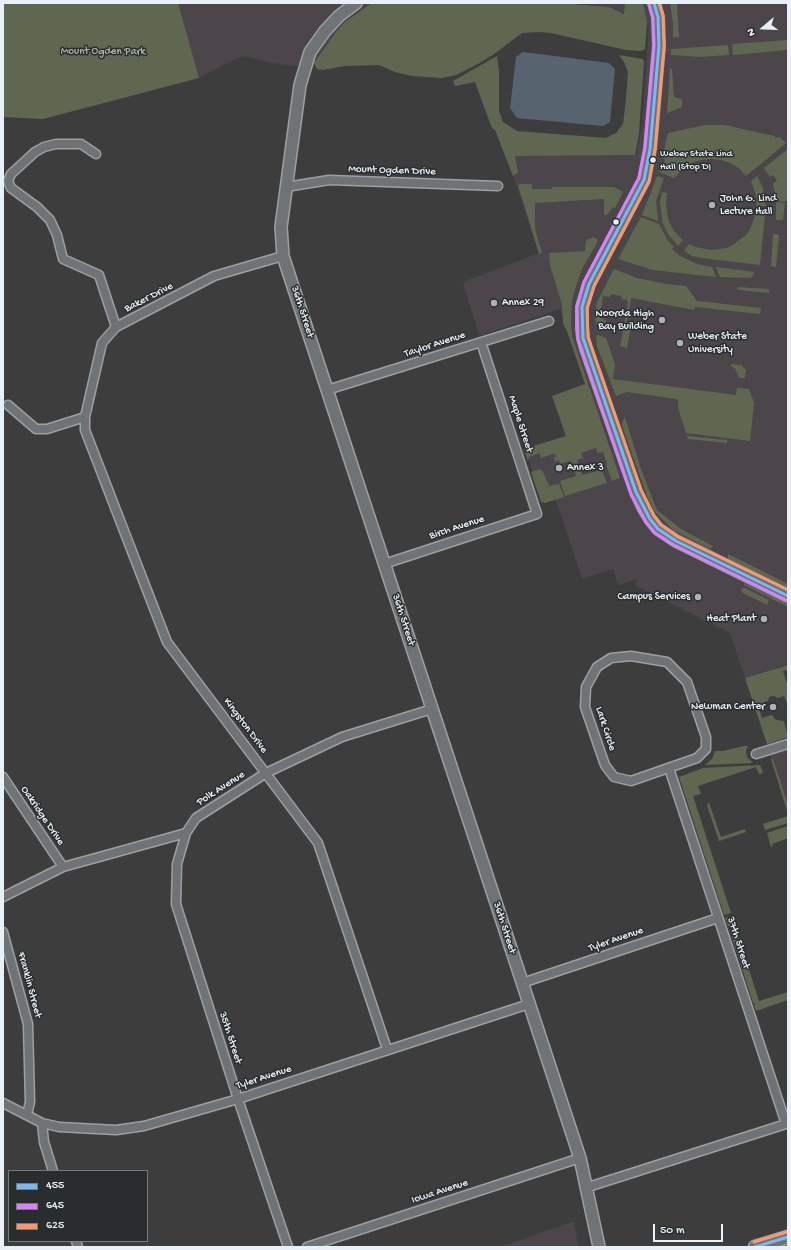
<!DOCTYPE html>
<html>
<head>
<meta charset="utf-8">
<style>
  body { margin:0 }
  #map { position:relative; width:791px; height:1250px; overflow:hidden; background:#3e3d3e; font-family:"Gochi Hand",sans-serif }
  canvas { display:block }
  .frame { position:absolute; inset:0; border:4px solid #e8f1f8; pointer-events:none }
  .legend { position:absolute; left:8px; top:1170px; width:140px; height:72px; box-sizing:border-box; background:#2a2d2e; border:1px solid #767b7f; margin:0; padding:5px 7px; list-style:none; font-size:12px; color:#e8f1f8 }
  .legend li { display:flex; align-items:center; gap:8px; height:20px }
  .legend b { width:20px; border:1px solid #767b7f }
  .north { position:absolute; left:743px; top:8px; width:40px; height:40px; -webkit-text-stroke:3px #2a2d2e; paint-order:stroke; rotate:251deg; font-size:11px; font-weight:700; line-height:16px; text-align:center; color:#e8f1f8 }
  .north::after { content:''; display:block; margin:auto; width:14px; height:18px; background:#e8f1f8; clip-path:polygon(50% 0,100% 100%,50% 72%,0 100%) }
  .scale { position:absolute; left:653px; top:1224px; width:70px; height:18px; box-sizing:border-box; border:2px solid #e8f1f8; border-top:0; padding-left:5px; font-size:12px; line-height:14px; white-space:nowrap; color:#e8f1f8; -webkit-text-stroke:3px #2a2d2e; paint-order:stroke }
</style>
</head>
<body>
<div id="map">
<canvas width="791" height="1250"></canvas>
<div class="frame"></div>
<ul class="legend">
<li><b style="height:5px;background:#73baf8"></b>455</li>
<li><b style="height:5px;background:#d880ff"></b>645</li>
<li><b style="height:5px;background:#fc9868"></b>625</li>
</ul>
<div class="north">N</div>
<div class="scale">50 m</div>
</div>
<script>
const context = document.querySelector('canvas').getContext('2d');
context.lineJoin = 'round';
function fill(path, color) { context.fillStyle = color; context.fill(path, 'evenodd'); }
const poly = rows => new Path2D(rows.map(r => 'M' + r).join(''));
function stroke(path, color, width, dash) { context.strokeStyle = color; context.lineWidth = width; context.lineCap = dash ? 'butt' : 'round'; context.setLineDash(dash || []); context.stroke(path); }
function label(font, color, halo, rows, align = 'center') {
  context.font = font + ' "Gochi Hand",sans-serif'; context.lineWidth = 3; context.setLineDash([]); context.textBaseline = 'middle'; context.strokeStyle = halo; context.fillStyle = color; for (const [text, x, y, turn = 0] of rows) {
    context.save(); context.translate(x, y); context.rotate((+turn || 0) * Math.PI / 180); context.textAlign = isNaN(turn) ? turn : align; if (halo) context.strokeText(text, 0, 0); context.fillText(text, 0, 0); context.restore();
  }
}
const built = poly([
  [177,3,488,3,380,62,321,64,295,66,272,63,243,56,227,63,199,78],
  [573,3,788,3,788,664,745,678,730,633,634,585,638,579,618,585,613,569,582,579,556,500,543,502,525,449,566,436,552,396,585,384,560,309,479,336,463,282,539,253,505,151,636,155,642,127,649,26,642,21,609,7],
  [788,736,788,810,766,743],
  [574,1221,578,1247,501,1247]
]);
const green = poly([
  [3,3,178,3,199,78,43,119,3,117],
  [372,3,561,3,609,7,624,14,625,3,642,3,644,7,647,22,645,49,641,51,626,50,551,33,540,32,522,33,494,54,478,64,456,75,442,78,412,76,395,72,379,65,345,66,323,70,317,69,314,63,336,32,345,22],
  [670,3,677,3,679,37,673,37,673,24],
  [788,40,788,50,733,55,732,44],
  [728,45,729,55,700,57,671,55,671,49],
  [619,55,643,59,644,61,639,133,635,155,515,156,518,172,513,176,495,130,492,128,475,82,455,86,453,81,497,56,499,71,499,111,503,122,517,131,606,138,616,133,623,124,626,99,628,72,624,62],
  [670,68,672,69,674,97,682,99,682,107,667,113],
  [705,125,725,125,765,134,775,136,775,138,780,137,786,143,746,176,739,168,730,163,721,160,711,159,701,160,692,163,684,168,674,178,659,172,661,167,663,167,665,159,662,158,668,133],
  [788,149,788,201,785,201,785,202,776,201,773,183,777,181,773,175,770,177,764,168],
  [657,176,664,178,656,201,658,221,642,215],
  [757,176,763,188,766,206,757,206,756,196,751,181],
  [521,184,532,184,532,189,552,189,552,187,614,187,623,192,615,208,613,207,607,215,604,215,604,199,535,203,535,229,542,253,539,254,518,185],
  [662,192,667,193,666,203,667,212,669,222,674,231,683,240,678,246,668,234,663,224,660,203],
  [776,202,785,203,783,220,776,220],
  [756,213,765,215,760,265,701,258,692,256,684,251,689,244,696,247,711,250,727,248,734,244,747,234,751,227],
  [641,217,659,224,667,239,674,247,672,249,680,256,697,264,712,267,716,277,653,270,618,259],
  [773,234,779,235,776,267,771,266],
  [594,237,598,240,597,243,583,267,577,283,572,300,571,324,572,336,620,478,612,481,606,465,607,464,603,452,598,453,596,448,581,453,583,458,577,460,582,475,602,470,607,483,565,496,560,481,576,476,571,461,560,464,559,460,555,461,554,457,556,457,556,455,553,454,541,458,540,453,529,457,528,461,524,449,566,436,552,396,585,384,567,331,563,324,562,304,550,266,549,253,585,251,586,240],
  [716,267,754,272,753,276,750,278,720,277],
  [614,269,637,278,666,284,686,286,697,301,761,308,760,314,695,307,694,310,631,298,629,310,627,310,628,300,622,299,621,296,612,294,609,297,603,296,600,318,606,320,606,322,605,324,598,325,596,324,595,316,597,302],
  [738,287,769,289,769,293,739,290,737,289],
  [626,314,628,315,626,326,631,327,627,348,620,346],
  [598,335,606,338,615,364,613,379,736,395,737,388,738,388,749,389,754,403,750,441,686,433,678,408,678,401,676,399,627,392,616,396,597,346,596,336],
  [732,364,741,365,746,370,745,378,739,378,735,368,731,367],
  [625,417,641,469,657,510,681,529,713,546,710,549,673,530,654,511,648,499,622,426,622,422],
  [687,436,727,440,727,443,688,439],
  [540,469,543,472,549,486,559,484,564,497,545,503,541,502,531,472],
  [728,554,788,584,788,589,728,559],
  [744,583,788,604,788,607,744,585],
  [742,588,745,588,769,600,767,605,743,593,741,591],
  [788,665,788,670,783,671,788,687,788,706,784,696,778,698,774,696,769,697,768,701,764,702,764,704,758,706,762,718,772,715,776,720,784,721,788,737,767,744,745,678],
  [744,746,748,746,746,751,747,757,753,763,705,765,712,759,715,751,723,751],
  [771,759,773,759,788,805,788,814],
  [760,765,763,772,761,774,759,774,756,767,698,786,701,794,693,796,731,913,724,915,679,777,703,768],
  [709,803,721,837,745,829,746,832,719,841,707,805],
  [788,816,788,823,765,830,763,824],
  [788,826,788,838,772,844,773,846,771,847,767,833],
  [732,916,759,1001,788,992,788,1000,756,1011,754,1005,755,1004,753,1003,730,931,731,930,730,927,729,928,725,918]
]);
const water = poly([
  [523,52,609,63,615,69,610,122,603,126,517,118,510,108,516,57]
]);
const street = poly([
  [96,154,81,144,56,144,44,147,35,152,11,174,8,181,11,188,37,207,50,220,57,235,63,259,99,275,116,327],
  [286,187,329,180,498,186],
  [283,256,214,276,116,327,102,343,85,417,85,430,167,642,318,843,387,1049],
  [327,390,549,321],
  [8,405,36,429,47,429,85,417],
  [384,564,537,514,481,342],
  [631,656,667,662,687,682,706,737,706,749,697,758,631,781,614,777,605,765,585,707,586,687,597,667,611,658,631,656],
  [756,754,788,744],
  [3,777,63,867],
  [186,833,177,864,176,904,238,1099,288,1247],
  [3,897,63,867,186,833,196,818,266,773,342,737,432,709],
  [3,932,28,1024,30,1102,27,1115],
  [522,983,718,918],
  [3,1103,42,1123,59,1127,116,1130,144,1126,238,1099,529,1004],
  [42,1123,44,1142,53,1171],
  [585,1188,786,1124,669,768],
  [76,1241,78,1247],
  [307,1247,580,1158]
]);
const secondary = poly([
  [356,3,339,16,325,31,310,52,300,85,281,227,283,256,580,1158,599,1247],
  [654,3,658,17,659,46,650,149,644,180,589,284,582,307,582,328,583,338,586,349,636,492,644,509,650,519,658,529,676,541,788,596]
]);
const primary = poly([
  [755,1247,788,1237]
]);
const bus1 = poly([
  [654,3,658,17,659,46,650,149,644,180,589,284,582,307,583,338,636,492,650,519,658,529,676,541,788,596],
  [755,1247,788,1237]
]);
const bus2 = poly([
  [649,4,653,18,654,46,645,148,639,178,584,282,577,307,578,339,631,494,646,522,655,533,674,545,786,600]
]);
const bus3 = poly([
  [659,3,663,16,664,46,655,149,649,181,594,286,587,308,588,337,641,490,654,516,661,525,678,537,788,590],
  [754,1242,787,1232]
]);
const markers = [
  [653,160,3.5,"#e8f1f8"],
  [712,205,4,"#acb2b7"],
  [616,222,3.5,"#e8f1f8"],
  [494,303,4,"#acb2b7"],
  [662,320,4,"#acb2b7"],
  [680,343,4,"#acb2b7"],
  [559,468,4,"#acb2b7"],
  [698,597,4,"#acb2b7"],
  [764,619,4,"#acb2b7"],
  [773,707,4,"#acb2b7"]
];
const busNames = [
  ["Weber State Lind",660,154],
  ["Hall (Stop D)",660,167]
];
const parkNames = [
  ["Mount Ogden Park",103,52]
];
const streetNames = [
  ["Mount Ogden Drive",392,171,2],
  ["Baker Drive",149,298,-27],
  ["36th Street",302,312,72],
  ["Taylor Avenue",435,345,-18],
  ["Maple Street",520,424,72],
  ["Birch Avenue",457,528,-18],
  ["36th Street",403,620,72],
  ["Kingston Drive",245,726,53],
  ["Lark Circle",605,729,72],
  ["Polk Avenue",221,789,-33],
  ["Oakridge Drive",42,816,56],
  ["36th Street",504,928,72],
  ["Tyler Avenue",616,940,-19],
  ["37th Street",738,943,72],
  ["Franklin Street",29,985,75],
  ["35th Street",230,1038,72],
  ["Tyler Avenue",264,1078,-18],
  ["Iowa Avenue",440,1192,-18]
];
const poiNames = [
  ["John G. Lind",720,199],
  ["Lecture Hall",720,212],
  ["Annex 29",502,303],
  ["Noorda High",654,314,"right"],
  ["Bay Building",654,327,"right"],
  ["Weber State",688,337],
  ["University",688,350],
  ["Annex 3",567,468],
  ["Campus Services",690,597,"right"],
  ["Heat Plant",756,619,"right"],
  ["Newman Center",765,707,"right"]
];
fill(built, '#4c4549');
fill(green, '#606751');
fill(water, '#57636f');
stroke(street, '#9e9fa2', 11);
stroke(secondary, '#9e9fa2', 14);
stroke(primary, '#9e9fa2', 15);
stroke(street, '#6f7376', 8);
stroke(secondary, '#6f7376', 11);
stroke(primary, '#6f7376', 12);
stroke(bus1, '#73baf8', 3);
stroke(bus2, '#d880ff', 3);
stroke(bus3, '#fc9868', 3);
for (const [x, y, r, color] of markers) { const dot = new Path2D(); dot.arc(x, y, r, 0, 2 * Math.PI); context.fillStyle = color; context.fill(dot); stroke(dot, '#2a2d2e', 1.5); }
label('10px', '#e8f1f8', '#2a2d2e', busNames, 'left');
label('11px', '#adb6ae', '#2a2d2e', parkNames);
label('11px', '#e8f1f8', '#2a2d2e', streetNames);
label('11px', '#e8f1f8', '#2a2d2e', poiNames, 'left');
</script>
</body>
</html>
